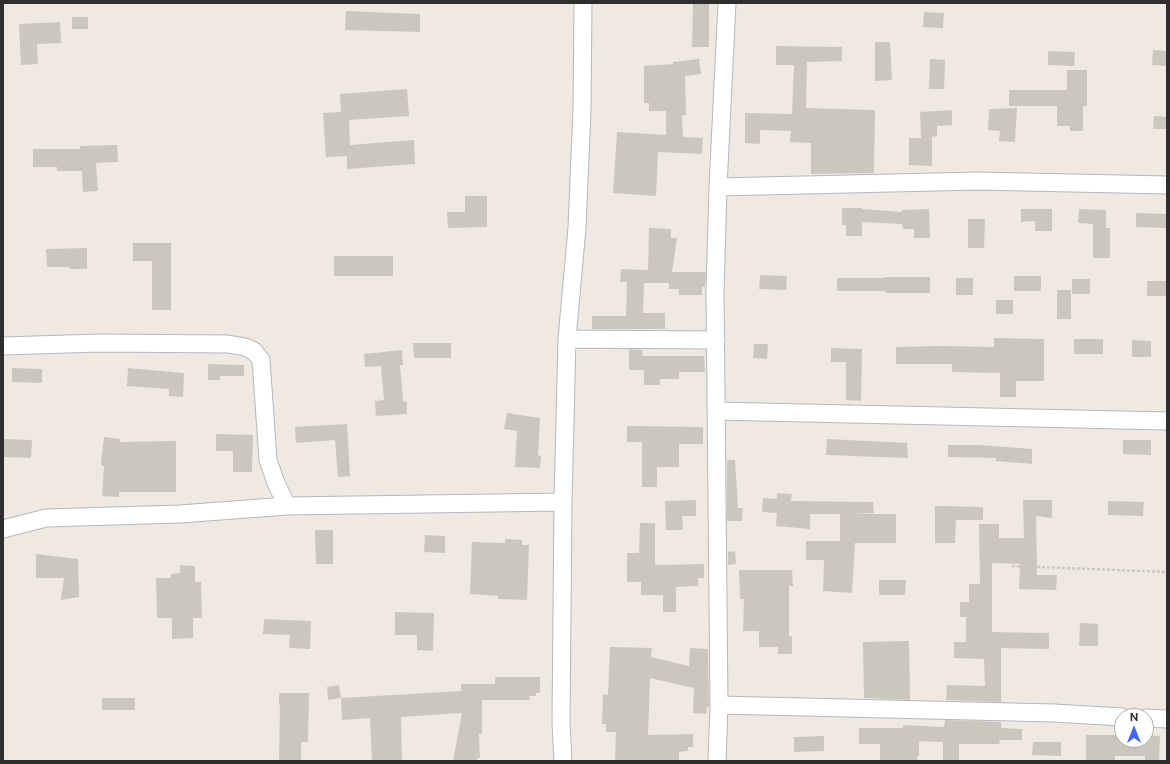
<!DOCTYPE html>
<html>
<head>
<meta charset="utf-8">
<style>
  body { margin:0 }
  #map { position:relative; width:1170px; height:764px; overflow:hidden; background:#efe9e1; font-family:"Public Sans",sans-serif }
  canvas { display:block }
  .frame { position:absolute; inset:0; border:4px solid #2e2e2e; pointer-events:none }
  .north { position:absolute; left:1114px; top:708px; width:40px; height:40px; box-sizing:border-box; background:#fff; border:1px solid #ababab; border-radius:50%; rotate:0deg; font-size:11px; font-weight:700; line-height:16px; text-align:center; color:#2e2e2e }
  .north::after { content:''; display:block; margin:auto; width:14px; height:18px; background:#4264fb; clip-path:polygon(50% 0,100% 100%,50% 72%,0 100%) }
</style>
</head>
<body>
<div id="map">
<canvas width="1170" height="764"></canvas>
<div class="frame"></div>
<div class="north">N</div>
</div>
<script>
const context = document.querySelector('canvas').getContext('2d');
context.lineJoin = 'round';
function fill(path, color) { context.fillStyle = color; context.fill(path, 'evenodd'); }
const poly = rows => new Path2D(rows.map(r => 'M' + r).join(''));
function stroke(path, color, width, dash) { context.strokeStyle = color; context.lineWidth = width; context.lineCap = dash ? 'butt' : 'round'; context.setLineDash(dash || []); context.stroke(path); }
const building = poly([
  [693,3,709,3,709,47,692,47],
  [346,11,420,14,420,32,345,30],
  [924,12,944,13,943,28,923,27],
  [72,17,88,17,88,29,72,29],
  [60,22,61,43,37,44,38,64,21,65,19,24],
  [875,42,890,42,892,80,875,81],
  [776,46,842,47,842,61,807,62,806,108,875,110,874,173,811,174,811,143,790,142,791,131,760,130,760,144,745,143,745,113,792,114,794,65,776,65],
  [1153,50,1167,51,1167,66,1152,65],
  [1048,51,1075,52,1074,66,1048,65],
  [699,59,701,74,685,76,686,115,682,115,683,137,703,138,702,154,658,152,656,196,613,193,617,132,666,135,666,111,649,111,649,103,644,103,644,66,673,64,673,62],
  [930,59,945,60,944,89,929,89],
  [1067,70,1087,70,1087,106,1083,106,1083,131,1070,131,1070,126,1057,126,1057,106,1009,106,1009,90,1067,90],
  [407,89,409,116,349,120,350,145,414,140,415,164,347,169,347,156,326,157,323,113,341,112,340,94],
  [1017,108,1015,142,999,141,1000,131,988,130,989,109],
  [952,110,952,125,937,126,937,136,932,137,932,166,909,165,909,138,921,138,920,112],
  [1154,116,1167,117,1167,129,1153,129],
  [117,145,118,162,96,163,98,191,83,192,82,171,57,171,57,167,33,167,33,149,80,149,80,146],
  [465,196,487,196,487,227,448,228,447,212,465,212],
  [842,208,862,208,862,209,902,212,902,210,929,209,930,238,914,238,914,229,903,229,902,224,862,222,862,236,846,236,846,225,842,225],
  [1021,209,1052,209,1052,231,1035,231,1035,221,1021,222],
  [1079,209,1106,210,1106,228,1110,228,1110,258,1093,258,1093,224,1078,223],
  [1136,213,1167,214,1167,228,1136,227],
  [968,219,985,219,984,248,968,248],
  [649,228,671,229,671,238,677,238,672,272,706,272,705,287,702,287,702,295,679,295,679,289,669,289,669,283,644,283,643,313,665,313,665,329,592,329,592,316,626,316,627,282,620,282,621,269,648,270],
  [133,243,171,243,171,310,152,310,152,261,133,261],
  [87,248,87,269,69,269,69,267,47,267,46,249],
  [334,256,393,256,393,276,334,276],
  [760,275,787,276,786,290,759,289],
  [1014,276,1041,276,1041,291,1014,291],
  [885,277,930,277,930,293,885,293,885,291,837,291,837,278,885,278],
  [956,278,973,278,973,295,956,295],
  [1072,279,1090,279,1090,294,1072,294],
  [1147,281,1167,281,1167,296,1147,296],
  [1057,290,1071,290,1071,319,1057,319],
  [996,300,1013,300,1013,314,996,314],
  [994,338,1044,339,1044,381,1016,381,1016,397,1000,397,1000,373,952,372,952,364,896,364,896,347,940,346,994,347],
  [1074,339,1103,339,1103,354,1074,354],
  [1132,340,1151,341,1151,357,1132,357],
  [413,343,451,343,451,358,414,358],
  [754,344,768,344,767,359,753,358],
  [831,348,862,349,861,401,846,400,846,362,831,362],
  [629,349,643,350,642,356,704,356,705,372,679,372,679,379,660,379,660,385,644,385,644,370,629,370],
  [402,350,403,365,400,365,403,401,407,402,407,414,376,416,375,401,384,400,381,366,365,367,364,354],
  [208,364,244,365,244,376,220,376,220,380,208,380],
  [12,368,42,369,42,383,12,382],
  [128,368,184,373,183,397,169,396,169,389,127,386],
  [507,413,540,418,538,455,541,456,540,468,515,467,517,431,504,429],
  [347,424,350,476,338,477,335,440,296,443,295,427],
  [627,426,703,427,703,444,679,444,679,467,657,467,657,487,642,487,642,442,627,442],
  [216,434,253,435,252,472,233,472,233,451,216,451],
  [104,437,120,439,120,442,176,441,176,492,119,492,119,497,102,496,104,466,101,465],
  [3,439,32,440,31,458,3,457],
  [827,439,907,443,908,458,826,455],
  [1123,440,1151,440,1151,455,1123,454],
  [948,445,979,445,1032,449,1032,464,996,461,996,458,948,457],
  [727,460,735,460,738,508,743,508,742,521,727,521],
  [777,493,792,494,791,501,873,502,874,513,854,514,896,514,896,543,855,543,852,593,823,591,824,560,806,560,806,541,840,541,840,514,810,514,810,529,776,526,777,513,762,512,763,498,777,499],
  [696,500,696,516,682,516,683,530,666,530,665,501],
  [1023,500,1052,500,1052,518,1036,516,1037,575,1057,575,1056,590,1019,589,1020,564,992,563,992,632,1049,633,1049,649,1001,648,1001,702,946,700,947,685,985,686,984,659,954,658,954,642,966,642,966,617,960,617,960,602,969,602,969,584,980,584,979,524,999,524,999,538,1024,538],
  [1108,501,1144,502,1143,516,1108,515],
  [935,506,983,507,983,520,956,520,955,543,935,543],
  [640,523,655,523,655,565,704,564,704,578,698,578,698,586,676,587,676,612,663,612,663,595,641,595,641,582,627,582,627,553,639,553],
  [315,530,333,530,333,564,316,564],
  [425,535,445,536,445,553,424,552],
  [505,539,522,540,522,545,529,545,527,600,498,599,498,596,470,594,472,542,505,543],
  [735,551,736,564,728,565,728,552],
  [36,554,78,559,79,597,61,600,64,578,36,578],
  [180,565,195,566,195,582,201,582,202,618,193,618,193,638,172,639,172,618,157,618,156,578,171,578,171,574,180,573],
  [739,570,792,570,793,586,789,586,789,636,792,636,792,654,778,654,778,647,759,647,759,631,743,631,744,599,740,599],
  [879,580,906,580,905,595,879,595],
  [395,612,434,613,433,651,417,650,417,635,395,635],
  [264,619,311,621,310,649,289,648,290,635,263,634],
  [1080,623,1098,624,1098,646,1079,646],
  [909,641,910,700,864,698,863,642],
  [610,647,652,648,651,657,689,666,690,648,708,649,709,705,709,707,707,707,706,714,693,713,694,688,650,678,648,735,693,734,693,747,688,747,688,751,679,752,679,761,615,761,616,732,606,732,606,724,602,724,603,694,608,695],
  [495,677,540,677,540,693,536,693,536,696,529,696,530,700,482,700,482,734,479,734,480,758,477,758,477,761,453,761,462,713,401,717,402,761,372,761,370,718,342,720,341,698,461,691,461,684,495,684],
  [339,685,341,698,328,700,327,687],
  [279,693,309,693,308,742,301,742,301,761,279,761,280,705,279,705],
  [102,698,135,698,135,710,102,710],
  [945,720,1001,722,1001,728,1022,729,1022,740,999,740,1000,744,959,744,959,761,943,761,943,742,919,741,919,756,917,756,918,761,880,761,880,744,859,744,859,728,903,728,903,725,944,727],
  [1086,735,1122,735,1122,740,1146,740,1146,735,1160,736,1159,761,1145,761,1145,756,1115,756,1115,761,1086,761],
  [824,736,824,751,794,752,794,737],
  [1033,742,1061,742,1061,756,1032,755]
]);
const path = poly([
  [1012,566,1167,572]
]);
const street = poly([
  [718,187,978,181,1167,185],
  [567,339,716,340],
  [3,346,99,343,228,344,245,347,254,351,261,360,268,460,276,483,287,506],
  [716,411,1167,421],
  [3,529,46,518,180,514,287,506,563,502],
  [719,705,1054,713,1122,717],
  [1146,718,1167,719],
  [563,761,561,723,563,502,567,339,577,228,582,110,583,3],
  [717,761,719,705,715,292,718,187,727,3]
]);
fill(building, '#cbc7bf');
stroke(street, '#b4b7c1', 19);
stroke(path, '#c9c9c9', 2.5, [3, 2]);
stroke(street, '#fff', 17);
</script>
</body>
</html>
